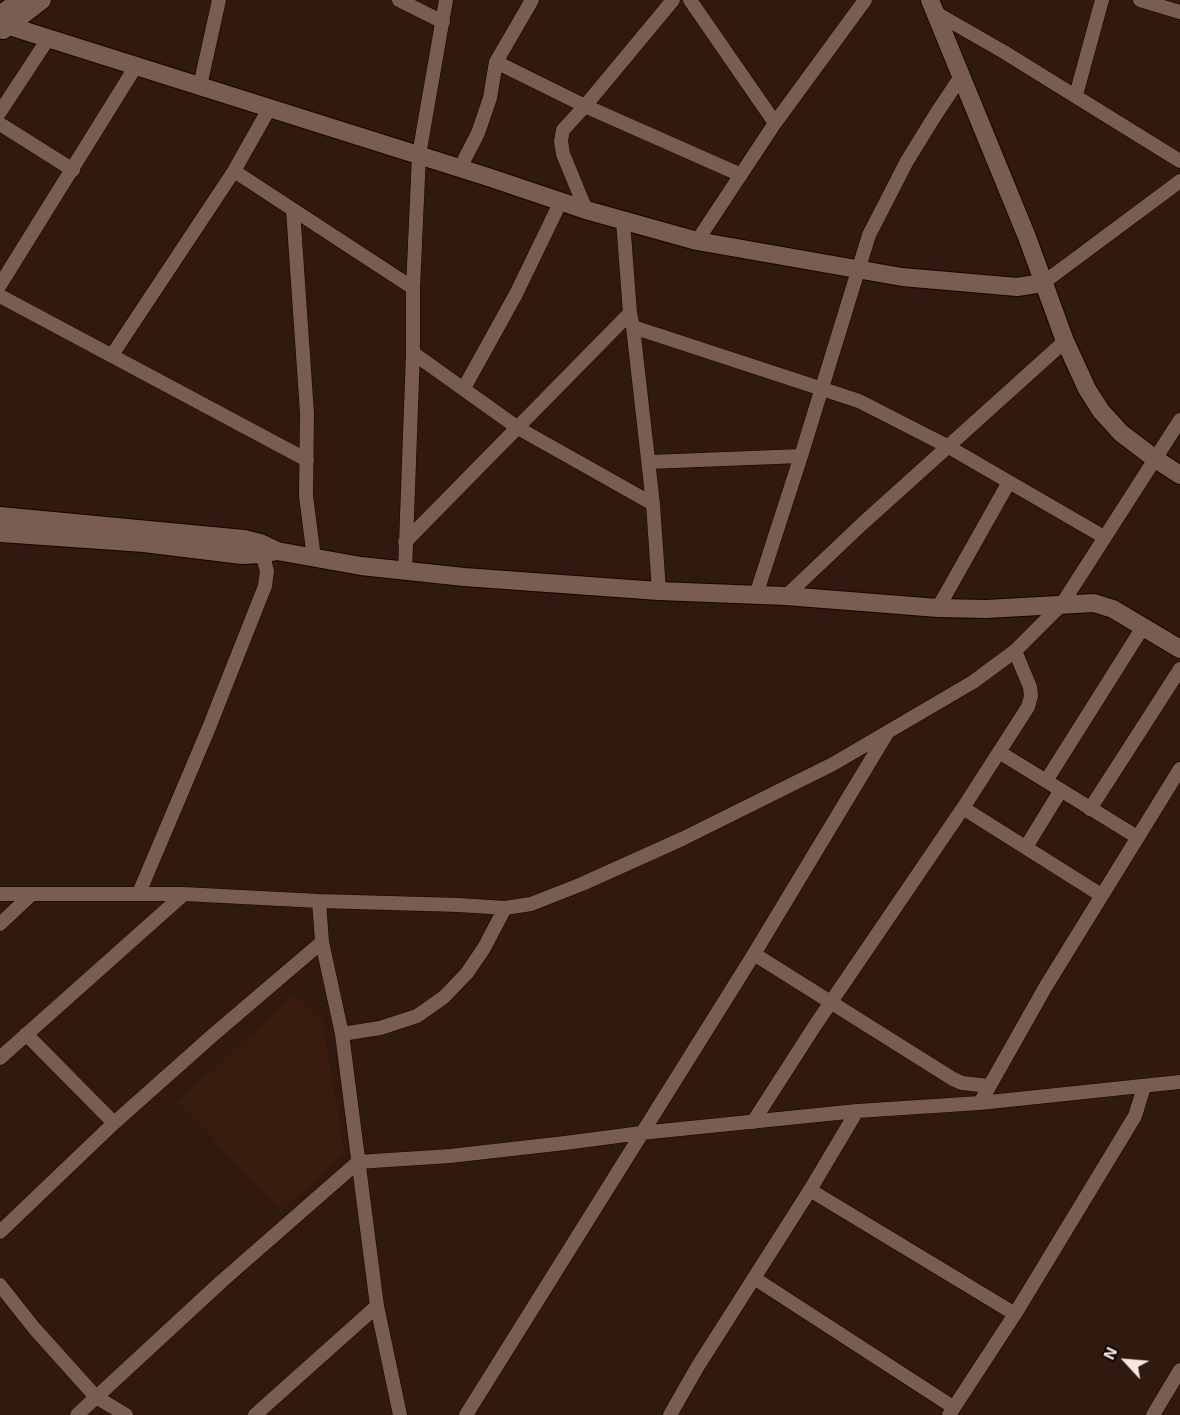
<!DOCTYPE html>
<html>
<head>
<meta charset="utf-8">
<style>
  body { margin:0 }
  #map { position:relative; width:1180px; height:1415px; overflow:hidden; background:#30190e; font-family:"Exo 2",sans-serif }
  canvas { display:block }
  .north { position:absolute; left:1096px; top:1331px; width:60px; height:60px; -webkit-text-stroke:4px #100704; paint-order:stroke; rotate:296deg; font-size:16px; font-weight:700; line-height:24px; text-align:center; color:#f7e6df }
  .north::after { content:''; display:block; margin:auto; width:21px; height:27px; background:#f7e6df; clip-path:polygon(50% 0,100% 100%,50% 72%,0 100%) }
</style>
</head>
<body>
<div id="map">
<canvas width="1180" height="1415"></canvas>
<div class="north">N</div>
</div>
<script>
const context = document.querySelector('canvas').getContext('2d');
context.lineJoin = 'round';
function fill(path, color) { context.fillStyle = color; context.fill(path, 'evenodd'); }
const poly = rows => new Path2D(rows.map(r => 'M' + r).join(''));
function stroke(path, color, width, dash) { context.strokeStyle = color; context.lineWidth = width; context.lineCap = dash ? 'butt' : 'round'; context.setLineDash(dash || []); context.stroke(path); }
const built = poly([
  [294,994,323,1021,345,1154,281,1210,178,1102]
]);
const street = poly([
  [399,0,443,22],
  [690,0,775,123],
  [1140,0,1180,12],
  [936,13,1004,52,1180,161],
  [496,62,585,106,741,175],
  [200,86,219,0],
  [1076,95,1102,0],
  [0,112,48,39],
  [0,124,73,170],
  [460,168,478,133,490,98,496,62,532,0],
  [234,171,413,288],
  [293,210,307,413,306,496,314,558],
  [586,210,563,154,561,141,563,130,585,106,673,0],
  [623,221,630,313,633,327,653,504,659,591],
  [697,241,775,123,865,0],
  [1043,283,1180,181],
  [0,285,136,66],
  [0,296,307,460],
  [633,327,859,401,947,446,1104,537],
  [413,353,518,428,653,504],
  [112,355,234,171,269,109],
  [464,388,516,294,561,201],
  [649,462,801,456],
  [405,542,630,313],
  [405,571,413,353,413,288,419,155,446,0],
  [756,595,801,456,869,235,907,161,936,114,962,75],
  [786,596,862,524,1065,341],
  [938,608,1009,482],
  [999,752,1137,837],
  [1046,781,1143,627],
  [963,808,1101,895],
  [1090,809,1180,669],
  [1026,847,1061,790],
  [139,893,208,730,265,586,267,571,260,546],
  [0,894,184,894,319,901,459,905,505,908,531,904,582,884,682,839,833,764,973,682,1015,651,1062,604,1180,420],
  [319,901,322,942,342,1034,377,1306,400,1415],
  [0,924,32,894],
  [754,954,953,1079,962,1083,989,1086],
  [26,1034,114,1123],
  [342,1034,380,1028,417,1016,444,997,467,973,484,948,505,908],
  [0,1058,184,894],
  [980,1103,1046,986,1180,769],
  [753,1122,816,1024,963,808,1028,707,1031,696,1030,687,1015,651],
  [810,1190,1015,1314],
  [0,1232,114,1123,213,1035,322,942],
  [754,1278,953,1407],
  [0,1285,34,1328,96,1397,126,1415],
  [77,1415,222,1281,358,1162,450,1156,565,1143,641,1133,857,1111,980,1103,1180,1082],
  [255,1415,377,1306],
  [466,1415,754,954,886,735],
  [670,1415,698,1366,810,1190,857,1111],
  [949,1415,1015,1314,1135,1116,1144,1087],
  [1153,1415,1180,1370]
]);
const secondary = poly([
  [930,0,1027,237,1065,341,1087,389,1101,411,1121,433,1154,458,1180,475],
  [0,15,20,0],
  [0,23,488,177,586,210,697,241,902,277,1017,287,1043,283],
  [3,30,42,0],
  [0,516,244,539,260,543,277,551,361,566,464,577,659,591,786,596,938,608,986,609,1094,603,1113,609,1180,649],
  [0,533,144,543,242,555,262,554,277,551]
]);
fill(built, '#3a1c0f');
stroke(street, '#160400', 15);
stroke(secondary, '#160400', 20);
stroke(street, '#795d51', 14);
stroke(secondary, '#795d51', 18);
</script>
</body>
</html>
